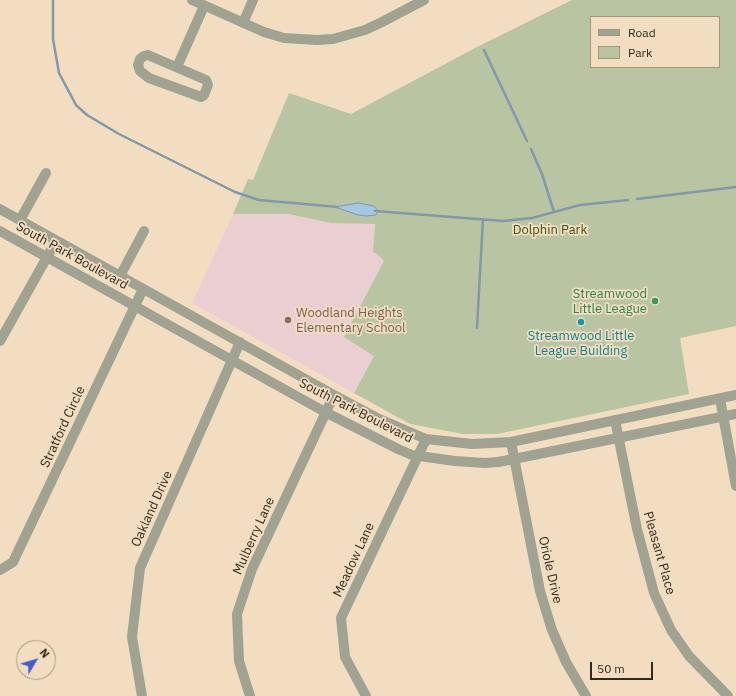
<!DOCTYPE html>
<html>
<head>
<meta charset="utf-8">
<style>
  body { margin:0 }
  #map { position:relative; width:736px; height:696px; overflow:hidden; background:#f3ddc0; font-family:"IBM Plex Sans",sans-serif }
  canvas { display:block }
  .legend { position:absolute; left:590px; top:16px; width:130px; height:52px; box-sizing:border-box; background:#f3ddc0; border:1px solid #a5957f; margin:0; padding:5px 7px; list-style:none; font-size:12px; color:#31291e }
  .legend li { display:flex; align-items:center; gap:8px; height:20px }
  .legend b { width:20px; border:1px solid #a5957f }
  .north { position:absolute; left:16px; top:640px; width:40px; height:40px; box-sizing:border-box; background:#f3ddc0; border:1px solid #a5957f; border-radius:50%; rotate:52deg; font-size:11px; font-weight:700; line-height:16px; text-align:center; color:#31291e }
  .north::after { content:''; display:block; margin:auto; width:14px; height:18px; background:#415ccf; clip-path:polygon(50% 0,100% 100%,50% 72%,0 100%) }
  .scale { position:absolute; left:590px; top:662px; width:63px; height:18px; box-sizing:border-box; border:2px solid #31291e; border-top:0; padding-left:5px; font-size:12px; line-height:14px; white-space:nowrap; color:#31291e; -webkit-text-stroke:3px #f3ddc0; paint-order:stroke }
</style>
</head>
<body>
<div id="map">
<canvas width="736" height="696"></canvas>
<ul class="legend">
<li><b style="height:5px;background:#a0a392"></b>Road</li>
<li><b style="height:11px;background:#b9c4a3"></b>Park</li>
</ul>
<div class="north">N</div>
<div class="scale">50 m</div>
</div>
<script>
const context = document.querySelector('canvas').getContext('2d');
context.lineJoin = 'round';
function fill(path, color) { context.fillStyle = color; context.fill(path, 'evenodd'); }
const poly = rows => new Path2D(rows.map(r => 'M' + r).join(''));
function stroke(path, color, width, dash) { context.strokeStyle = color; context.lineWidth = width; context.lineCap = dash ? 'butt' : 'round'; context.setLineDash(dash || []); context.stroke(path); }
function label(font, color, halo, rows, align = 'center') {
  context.font = font + ' "IBM Plex Sans",sans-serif'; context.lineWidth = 3.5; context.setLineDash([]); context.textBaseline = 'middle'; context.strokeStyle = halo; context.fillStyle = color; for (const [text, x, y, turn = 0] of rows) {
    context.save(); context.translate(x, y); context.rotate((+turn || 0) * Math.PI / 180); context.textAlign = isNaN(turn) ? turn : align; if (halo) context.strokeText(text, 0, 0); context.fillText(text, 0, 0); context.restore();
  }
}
const education = poly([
  [233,214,288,214,331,223,375,224,373,252,377,253,384,261,373,284,374,356,354,393,192,303]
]);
const green = poly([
  [572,0,736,0,736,326,680,338,689,394,497,434,463,434,410,424,354,393,374,356,344,337,384,261,377,254,373,252,375,224,331,223,288,214,233,214,248,179,253,180,289,93,351,114,477,47],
  [591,17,719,17,719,67,591,67]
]);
const water = poly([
  [358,203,374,206,378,211,376,215,367,216,358,215,335,207,358,203]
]);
const stream = poly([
  [53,0,53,39,59,73,76,105,87,115,119,134,235,192,259,200,338,207],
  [484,50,527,141],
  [531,149,542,174,554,212],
  [637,199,736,187],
  [375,211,503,221,532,218,580,205,628,200],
  [477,328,483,219]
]);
const minor = poly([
  [192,0,264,32,284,38,317,40,333,39,365,30,382,22,424,0],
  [243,23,253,0],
  [148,55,206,80,208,85,204,95,201,97,149,78,140,71,138,65,140,59,144,56,148,55],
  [177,67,204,6],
  [0,209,334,395,377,418,426,439,472,444,511,442,736,395],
  [20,220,46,173],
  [0,231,325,412,398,449,412,455,455,461,485,463,498,462,514,459,736,414],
  [120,276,144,231],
  [0,341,56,241],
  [720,399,736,486],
  [615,420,637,529,654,593,671,630,689,656,728,696],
  [511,442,540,591,552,630,566,662,586,696],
  [0,570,13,562,143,289],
  [142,696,132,637,140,568,240,342],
  [250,696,239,661,237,614,252,569,334,395],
  [366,696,345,657,341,618,426,439]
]);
const markers = [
  [655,301,4,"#2e9e5b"],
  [288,320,4,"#8d6e63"],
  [581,322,4,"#0f9aa8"]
];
const parkNames = [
  ["Dolphin Park",550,230]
];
const streetNames = [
  ["South Park Boulevard",72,256,29],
  ["South Park Boulevard",356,411,27],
  ["Stratford Circle",63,427,-65],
  ["Oakland Drive",152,509,-66],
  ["Mulberry Lane",254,536,-66],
  ["Pleasant Place",659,553,74],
  ["Meadow Lane",354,560,-65],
  ["Oriole Drive",550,570,77]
];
const leisureNames = [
  ["Streamwood",647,294],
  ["Little League",647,309]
];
const educationNames = [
  ["Woodland Heights",296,313],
  ["Elementary School",296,328]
];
const cultureNames = [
  ["Streamwood Little",581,336],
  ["League Building",581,351]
];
fill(education, '#eacfd2');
fill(green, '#b9c4a3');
fill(water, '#a6c7e3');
stroke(water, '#8398a8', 1);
stroke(stream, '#8398a8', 2.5);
stroke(minor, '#a0a392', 10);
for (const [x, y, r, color] of markers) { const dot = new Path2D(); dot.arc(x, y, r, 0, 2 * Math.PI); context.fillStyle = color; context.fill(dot); stroke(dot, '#f3ddc0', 1.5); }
label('13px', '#425017', '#f3ddc0', parkNames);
label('13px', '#31291e', '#f3ddc0', streetNames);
label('13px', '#27864d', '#f3ddc0', leisureNames, 'right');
label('13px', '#785e54', '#f3ddc0', educationNames, 'left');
label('13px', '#0d838f', '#f3ddc0', cultureNames);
</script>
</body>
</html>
